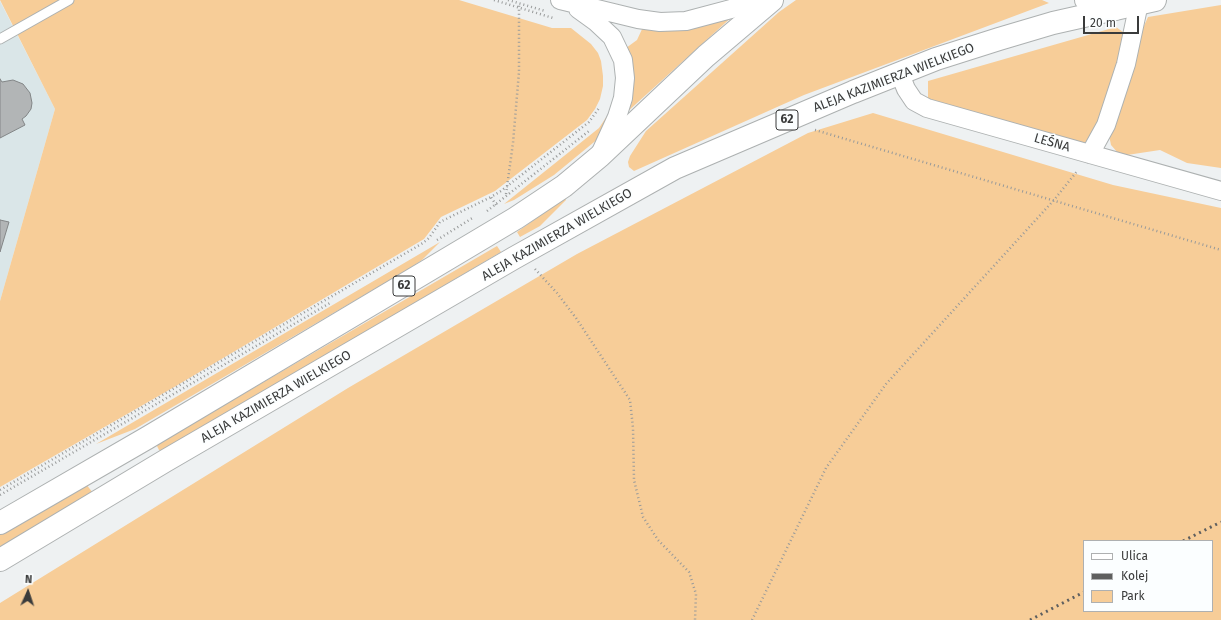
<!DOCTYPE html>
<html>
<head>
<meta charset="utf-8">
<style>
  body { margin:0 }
  #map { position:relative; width:1221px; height:620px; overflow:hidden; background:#eef1f2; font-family:"Fira Sans",sans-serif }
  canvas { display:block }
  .legend { position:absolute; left:1083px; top:540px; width:130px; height:72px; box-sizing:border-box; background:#fbfeff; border:1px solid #aeb0b1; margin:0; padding:5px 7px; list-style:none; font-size:12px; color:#3a3b3b }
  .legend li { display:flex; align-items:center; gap:8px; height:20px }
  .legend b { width:20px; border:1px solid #aeb0b1 }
  .north { position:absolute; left:8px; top:572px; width:40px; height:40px; -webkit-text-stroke:3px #fbfeff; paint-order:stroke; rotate:3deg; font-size:11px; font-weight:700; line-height:16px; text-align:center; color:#3a3b3b }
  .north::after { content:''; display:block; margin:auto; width:14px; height:18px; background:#3a3b3b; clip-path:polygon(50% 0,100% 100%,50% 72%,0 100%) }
  .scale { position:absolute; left:1083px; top:16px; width:56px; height:18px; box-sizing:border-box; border:2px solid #3a3b3b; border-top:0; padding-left:5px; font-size:12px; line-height:14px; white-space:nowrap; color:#3a3b3b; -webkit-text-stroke:3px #fbfeff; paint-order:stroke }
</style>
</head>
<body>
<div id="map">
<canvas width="1221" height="620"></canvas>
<ul class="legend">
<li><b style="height:5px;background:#fff"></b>Ulica</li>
<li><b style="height:5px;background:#5e5f5f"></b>Kolej</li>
<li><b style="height:11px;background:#f7cd98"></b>Park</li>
</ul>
<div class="north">N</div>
<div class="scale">20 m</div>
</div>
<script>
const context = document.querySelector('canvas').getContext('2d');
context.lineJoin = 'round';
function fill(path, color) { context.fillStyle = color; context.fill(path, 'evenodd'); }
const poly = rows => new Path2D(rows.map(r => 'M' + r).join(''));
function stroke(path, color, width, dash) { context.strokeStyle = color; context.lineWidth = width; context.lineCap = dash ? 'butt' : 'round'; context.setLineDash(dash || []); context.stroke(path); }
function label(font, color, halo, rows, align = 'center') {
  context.font = font + ' "Fira Sans",sans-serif'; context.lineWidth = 3; context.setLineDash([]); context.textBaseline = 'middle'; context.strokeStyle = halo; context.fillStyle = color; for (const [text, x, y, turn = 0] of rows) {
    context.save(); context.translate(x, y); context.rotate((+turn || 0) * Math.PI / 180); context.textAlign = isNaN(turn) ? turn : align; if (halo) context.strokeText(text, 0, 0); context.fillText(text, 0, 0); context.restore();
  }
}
const built = poly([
  [0,1,55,109,0,301]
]);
const green = poly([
  [0,0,459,0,552,28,571,28,591,44,598,53,601,61,603,76,603,86,600,99,595,109,587,120,495,191,441,217,424,239,176,386,0,487,0,301,55,109],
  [796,0,1042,0,1049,3,804,95,634,171,629,167,628,162,630,156,646,131,779,12],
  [1221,5,1221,168,1187,163,1160,150,1127,155,1118,153,1111,145,1109,135,1128,87,1139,37,1148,17],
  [734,15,626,113,626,48,637,40,643,27],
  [1116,27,1123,32,1120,59,1091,141,1072,144,928,101,928,81],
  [611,110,599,138,554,175,514,200,504,204,599,128],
  [873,113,1113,185,1221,208,1221,620,0,620,0,603,348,388,577,254,808,133],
  [1084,541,1212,541,1212,611,1084,611],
  [565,198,566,200,540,226,520,237,517,232],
  [440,242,422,260,407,270,135,429,96,444],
  [497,246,501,252,162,452,159,450,157,446,159,443],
  [86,484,93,493,0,548,0,534]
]);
const building = poly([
  [0,79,2,82,13,80,23,84,30,93,32,103,31,109,26,116,22,119,25,125,0,138,0,79],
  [0,220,9,222,0,252,0,220]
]);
const path = poly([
  [494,0,553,18],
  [508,0,545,11],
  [815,130,1221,250],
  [506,194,513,143,519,72,519,3],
  [496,205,491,197,501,191,589,122,599,108],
  [487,211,589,131],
  [437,240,474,217],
  [535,269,557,293,576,318,630,400,633,428,634,480,643,517,658,540,689,572,696,594,695,620],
  [0,490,423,243,429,238,440,222,491,197],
  [0,495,330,303],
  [752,620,826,468,886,384,1054,200,1078,170]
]);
const service = poly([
  [0,39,69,0]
]);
const minor = poly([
  [560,0,638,19,660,22,686,21,731,9,755,0],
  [578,9,596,22,612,37,623,60,625,78,623,98,617,117,601,152],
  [900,74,906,89,914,101,927,108,1221,191],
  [1090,154,1106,125,1126,64,1139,3]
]);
const tertiary = poly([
  [1086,0,1115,9]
]);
const primary = poly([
  [0,523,147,438,516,218,564,186,600,156,706,56,772,0],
  [0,560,165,461,514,258,675,168,853,92,936,59,999,39,1053,23,1155,0]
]);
const rail = poly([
  [1183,541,1221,522],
  [1030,620,1084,592]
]);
const shields = [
  [787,120,22],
  [404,286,22]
];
const shieldNames = [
  ["62",787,120],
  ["62",404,286]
];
const streetNames = [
  ["ALEJA KAZIMIERZA WIELKIEGO",894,78,-21],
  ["LEŚNA",1052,143,16],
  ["ALEJA KAZIMIERZA WIELKIEGO",557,235,-30],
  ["ALEJA KAZIMIERZA WIELKIEGO",276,397,-30]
];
fill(built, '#dae6e8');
fill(green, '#f7cd98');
fill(building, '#b2b5b6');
stroke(building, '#838687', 1);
stroke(service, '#adb1b1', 11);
stroke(minor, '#adb1b1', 20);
stroke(tertiary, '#adb1b1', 24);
stroke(primary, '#adb1b1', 24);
stroke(path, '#989a9a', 2.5, [1, 3]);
stroke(service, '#fff', 9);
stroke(minor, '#fff', 18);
stroke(tertiary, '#fff', 22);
stroke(primary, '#fff', 22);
stroke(rail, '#5e5f5f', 3, [2, 4]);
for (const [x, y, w] of shields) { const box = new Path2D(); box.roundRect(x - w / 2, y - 10, w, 20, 3); context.fillStyle = '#fbfeff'; context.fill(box); stroke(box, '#3a3b3b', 1); }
label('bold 12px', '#3a3b3b', null, shieldNames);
label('13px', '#3a3b3b', '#fbfeff', streetNames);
</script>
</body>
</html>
